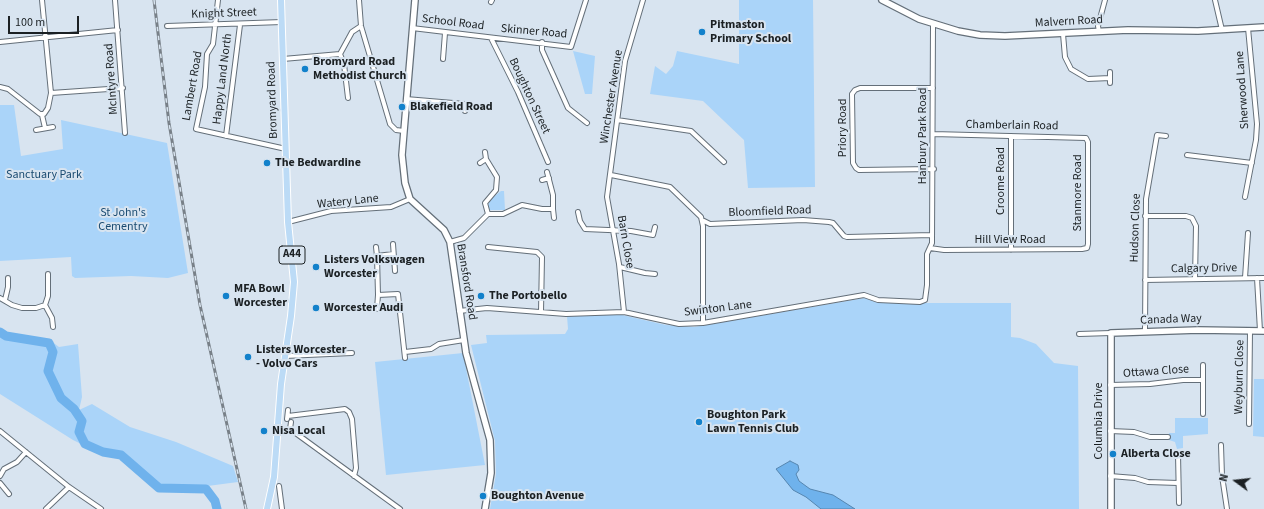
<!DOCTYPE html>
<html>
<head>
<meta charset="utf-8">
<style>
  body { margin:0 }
  #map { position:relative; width:1264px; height:509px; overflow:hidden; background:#d8e4f0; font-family:"Source Sans 3",sans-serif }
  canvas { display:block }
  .north { position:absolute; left:1216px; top:461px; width:40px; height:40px; -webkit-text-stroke:3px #d8e4f0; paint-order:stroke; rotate:285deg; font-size:11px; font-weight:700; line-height:16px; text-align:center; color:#1b2023 }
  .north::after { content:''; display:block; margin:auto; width:14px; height:18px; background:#1b2023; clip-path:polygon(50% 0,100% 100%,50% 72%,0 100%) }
  .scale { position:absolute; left:8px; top:16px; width:71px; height:18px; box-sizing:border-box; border:2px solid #1b2023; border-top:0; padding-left:5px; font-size:12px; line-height:14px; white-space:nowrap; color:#1b2023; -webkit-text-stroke:3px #d8e4f0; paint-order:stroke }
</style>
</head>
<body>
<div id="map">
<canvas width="1264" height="509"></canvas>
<div class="north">N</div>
<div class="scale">100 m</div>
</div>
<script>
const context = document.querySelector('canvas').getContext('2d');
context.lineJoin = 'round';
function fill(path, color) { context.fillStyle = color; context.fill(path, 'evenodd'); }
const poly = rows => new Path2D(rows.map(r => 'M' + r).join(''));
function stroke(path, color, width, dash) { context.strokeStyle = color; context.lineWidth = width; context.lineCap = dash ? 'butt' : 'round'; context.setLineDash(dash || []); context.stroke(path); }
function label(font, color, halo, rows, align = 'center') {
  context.font = font + ' "Source Sans 3",sans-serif'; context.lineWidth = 4; context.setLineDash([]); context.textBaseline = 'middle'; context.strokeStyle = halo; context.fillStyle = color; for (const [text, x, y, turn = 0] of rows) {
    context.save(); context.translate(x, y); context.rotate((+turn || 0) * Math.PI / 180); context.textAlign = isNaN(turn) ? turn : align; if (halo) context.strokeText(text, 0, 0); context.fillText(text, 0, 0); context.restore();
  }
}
const green = poly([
  [739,0,813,0,815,187,748,188,744,140,703,101,650,94,655,66,666,74,673,66,677,51,739,64],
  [573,51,595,56,592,94,585,94],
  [0,105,14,105,21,156,63,149,61,120,167,143,188,273,168,278,131,276,75,278,72,276,71,257,0,261],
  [501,191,504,191,505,210,489,210,488,205,491,199],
  [865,298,878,303,1011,303,1011,337,1020,338,1036,344,1054,363,1078,366,1079,509,490,509,496,474,495,441,471,345,487,343,486,335,565,334,568,329,567,316,596,314,622,315,666,325,694,327],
  [0,329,8,333,22,337,51,341,59,347,78,344,82,397,79,410,92,404,130,427,176,442,233,466,238,482,200,487,159,488,121,455,103,455,73,440,0,394],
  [463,353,485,465,386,475,375,362],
  [1254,379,1264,379,1264,437,1253,436],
  [1175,418,1208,418,1208,434,1183,436,1183,448,1177,449,1175,442,1169,440,1169,433,1175,433]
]);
const water = poly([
  [790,461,798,465,799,470,796,474,799,481,810,489,833,495,855,509,821,509,806,497,793,490,776,469,790,461]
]);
const river = poly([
  [0,332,6,336,49,343,53,352,48,371,61,398,74,409,82,421,79,432,85,444,103,452,121,455,159,488,206,489,215,501,217,509]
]);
const street = poly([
  [115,0,125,133],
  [218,0,213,44,207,54,205,87,196,129,286,149],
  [359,0,361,26,390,124,396,130,404,131],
  [1215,0,1222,30],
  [491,2,492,0],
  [167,26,282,22],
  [412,28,571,47,586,0],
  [1099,32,1098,26,1105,0],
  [1063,34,1065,57,1071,69,1088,79,1110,78],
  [491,38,518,92,548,162],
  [0,42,118,30],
  [542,42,542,50,568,108,587,123],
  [340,54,344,64,348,98],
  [283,59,340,54,352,32,361,26],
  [443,59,445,33],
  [1110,72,1110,83],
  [0,87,8,89,40,114,44,114,48,108,51,93,42,0],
  [933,88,860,88,855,90,852,94,853,163,856,168,859,170,934,169],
  [51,93,123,88],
  [406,99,465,104,465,111],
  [42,115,45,128],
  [617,120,691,131,724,162],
  [36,130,53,127],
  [226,136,240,25],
  [485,152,486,159,497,177,496,190,485,203,488,214],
  [1187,155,1252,163],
  [480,163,486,159],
  [611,175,670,187,701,217,703,226,703,323],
  [542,180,549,178],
  [1245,197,1256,140,1257,124,1248,28],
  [553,209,554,218],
  [578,212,580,221,585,229,631,231,653,235,655,227],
  [1145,216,1186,216,1192,218,1196,226,1195,279],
  [702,220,710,224,803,220,829,222,833,223,844,236,847,237,932,235],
  [288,222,331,211,391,207,410,199],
  [450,242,464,238,488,214,503,214,522,205,542,209,553,209,553,195,547,172],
  [393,244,395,271],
  [376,247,377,256],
  [488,247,537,252,542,257,541,312],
  [930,248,944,250,1082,249,1087,248,1088,244,1088,142,1086,138,933,134],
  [1011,250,1011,136],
  [393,254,377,256,378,295,398,294,405,358],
  [620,267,645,273,655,274],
  [1245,278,1248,233],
  [1257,278,1260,331],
  [1145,280,1264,278],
  [0,298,12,305,22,308,36,308,45,305,48,296,48,274],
  [5,300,8,287,8,278],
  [45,305,52,318,53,327],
  [377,309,378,295],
  [459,311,487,308,566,314,624,312,679,324,703,323,864,295,878,300,920,302,925,300,927,285,927,254,932,243,933,24],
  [624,312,619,264,607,197,625,61,643,0],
  [1145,331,1146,199,1157,135,1166,136],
  [1079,334,1111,333],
  [405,352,431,349,439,344,464,340],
  [285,356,352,353],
  [1110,385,1150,384,1183,380,1203,380],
  [1203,414,1203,365],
  [288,416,345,409,349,412,352,419,356,468,354,476],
  [287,419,288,410],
  [1249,424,1250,331],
  [290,429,400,509],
  [284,430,290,429,291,422],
  [0,431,69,487,101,509],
  [1110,431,1134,432,1150,437,1168,437],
  [1221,445,1222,476,1227,509],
  [1178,454,1179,503],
  [0,476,4,469,17,462,26,452],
  [1110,476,1135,478,1148,482,1178,483],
  [0,483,9,494],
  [279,486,282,509],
  [46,509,69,487]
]);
const secondary = poly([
  [415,0,404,131,402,155,405,183,410,199,444,230,450,242,466,353,490,440,491,473,485,509],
  [882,0,919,19,958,31,980,35,1005,36,1128,30,1198,31,1264,27],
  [1111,509,1111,333,1198,330,1264,331]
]);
const primary = poly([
  [267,509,274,477,281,384,291,316,294,282,288,222,281,0]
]);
const rail = poly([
  [154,0,169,123,200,305,246,509]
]);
const markers = [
  [702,32,4,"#1281cb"],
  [305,69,4,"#1281cb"],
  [402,107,4,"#1281cb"],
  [267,163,4,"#1281cb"],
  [316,267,4,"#1281cb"],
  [226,296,4,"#1281cb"],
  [481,296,4,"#1281cb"],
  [316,308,4,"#1281cb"],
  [248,357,4,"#1281cb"],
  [699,422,4,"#1281cb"],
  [264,431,4,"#1281cb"],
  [1113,454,4,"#1281cb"],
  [483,496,4,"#1281cb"]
];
const shields = [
  [292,255,26]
];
const shieldNames = [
  ["A44",292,255]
];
const streetNames = [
  ["Knight Street",224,14,-2],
  ["Malvern Road",1069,22,-3],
  ["School Road",453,23,7],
  ["Skinner Road",534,32,5],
  ["McIntyre Road",112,79,-94],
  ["Happy Land North",223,79,-83],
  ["Lambert Road",193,86,-80],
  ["Sherwood Lane",1243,90,-94],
  ["Boughton Street",529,96,65],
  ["Winchester Avenue",612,97,-81],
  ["Bromyard Road",273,100,-92],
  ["Chamberlain Road",1012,126,1],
  ["Priory Road",843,128,-90],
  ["Hanbury Park Road",923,136,-90],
  ["Croome Road",1001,181,-90],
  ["Stanmore Road",1078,193,-90],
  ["Watery Lane",348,202,-6],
  ["Bloomfield Road",770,212,-2],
  ["Hudson Close",1136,228,-88],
  ["Hill View Road",1010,240],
  ["Barn Close",625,242,80],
  ["Calgary Drive",1204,269,-1],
  ["Bransford Road",466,282,81],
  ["Swinton Lane",718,309,-7],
  ["Canada Way",1171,320,-2],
  ["Ottawa Close",1156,372,-4],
  ["Weyburn Close",1240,377,-89],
  ["Columbia Drive",1099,421,-90]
];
const poiNames = [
  ["Pitmaston",710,25],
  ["Primary School",710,39],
  ["Bromyard Road",313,62],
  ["Methodist Church",313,76],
  ["Blakefield Road",410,107],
  ["The Bedwardine",275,163],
  ["Listers Volkswagen",324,260],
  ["Worcester",324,274],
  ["MFA Bowl",234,289],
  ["Worcester",234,303],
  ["The Portobello",489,296],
  ["Worcester Audi",324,308],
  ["Listers Worcester",256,350],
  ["- Volvo Cars",256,364],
  ["Boughton Park",707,415],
  ["Lawn Tennis Club",707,429],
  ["Nisa Local",272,431],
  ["Alberta Close",1121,454],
  ["Boughton Avenue",491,496]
];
const parkNames = [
  ["Sanctuary Park",44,175],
  ["St John's",123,213],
  ["Cementry",123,227]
];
fill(green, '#aad4f9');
fill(water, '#6fb2ec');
stroke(water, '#5686b0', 1);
stroke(river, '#6fb2ec', 9);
stroke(street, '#646f79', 6);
stroke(secondary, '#646f79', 8);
stroke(primary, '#fff', 8);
stroke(street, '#fff', 4);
stroke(secondary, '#fff', 5.5);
stroke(primary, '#bcdbf6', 6);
stroke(rail, '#788088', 3);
stroke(rail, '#d8e4f0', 1.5, [4.5]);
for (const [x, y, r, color] of markers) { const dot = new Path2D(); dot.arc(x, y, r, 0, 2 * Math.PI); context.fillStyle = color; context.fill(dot); stroke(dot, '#d8e4f0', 1.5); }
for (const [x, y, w] of shields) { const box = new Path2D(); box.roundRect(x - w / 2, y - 9, w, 18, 3); context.fillStyle = '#d8e4f0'; context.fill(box); stroke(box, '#1b2023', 1); }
label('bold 11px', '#1b2023', null, shieldNames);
label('12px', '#1b2023', '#d8e4f0', streetNames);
label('bold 12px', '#1b2023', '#d8e4f0', poiNames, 'left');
label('12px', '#1b4c72', '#d8e4f0', parkNames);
</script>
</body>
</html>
